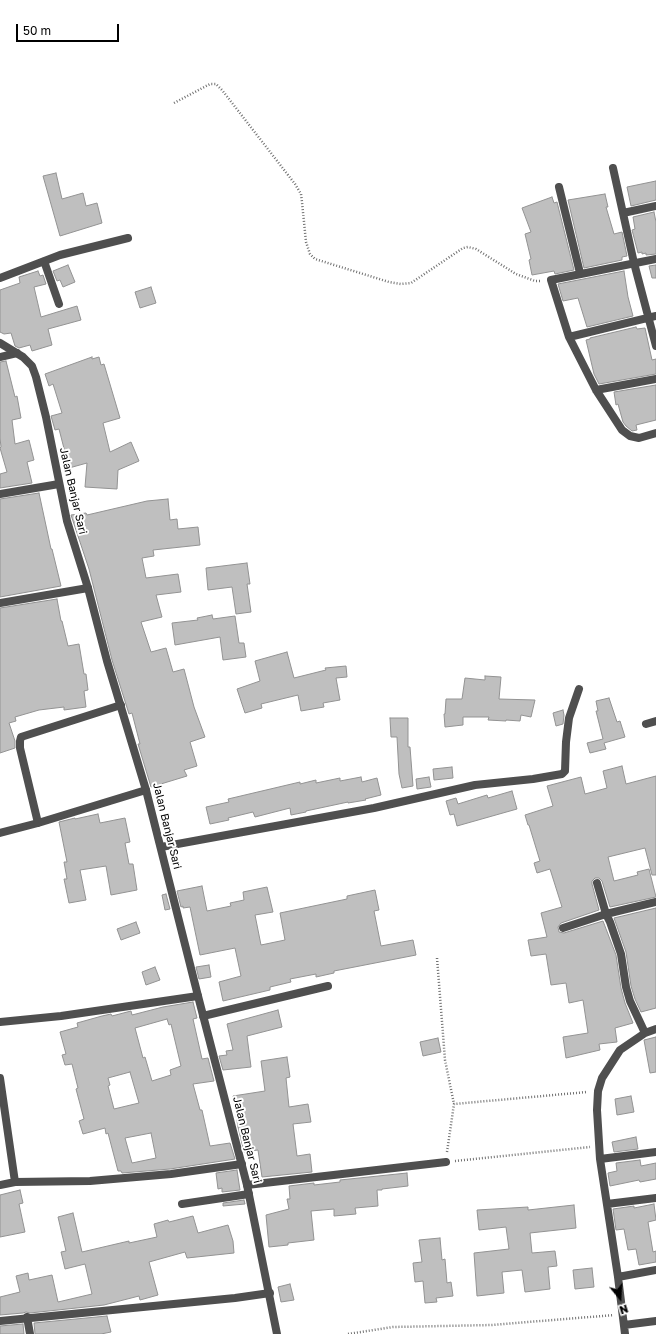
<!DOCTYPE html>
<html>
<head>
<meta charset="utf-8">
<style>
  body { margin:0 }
  #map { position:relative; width:656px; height:1334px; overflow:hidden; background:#fff; font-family:"Golos Text",sans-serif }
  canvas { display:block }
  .north { position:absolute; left:600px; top:1278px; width:40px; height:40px; -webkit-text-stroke:3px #fff; paint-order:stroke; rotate:162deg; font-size:11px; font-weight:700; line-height:16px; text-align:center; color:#000 }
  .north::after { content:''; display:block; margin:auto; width:14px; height:18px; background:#000; clip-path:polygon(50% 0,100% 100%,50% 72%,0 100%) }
  .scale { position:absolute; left:16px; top:24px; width:103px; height:18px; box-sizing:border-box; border:2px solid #000; border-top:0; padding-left:5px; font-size:12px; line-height:14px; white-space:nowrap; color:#000; -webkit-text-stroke:3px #fff; paint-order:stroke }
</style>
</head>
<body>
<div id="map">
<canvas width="656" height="1334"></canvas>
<div class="north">N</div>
<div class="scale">50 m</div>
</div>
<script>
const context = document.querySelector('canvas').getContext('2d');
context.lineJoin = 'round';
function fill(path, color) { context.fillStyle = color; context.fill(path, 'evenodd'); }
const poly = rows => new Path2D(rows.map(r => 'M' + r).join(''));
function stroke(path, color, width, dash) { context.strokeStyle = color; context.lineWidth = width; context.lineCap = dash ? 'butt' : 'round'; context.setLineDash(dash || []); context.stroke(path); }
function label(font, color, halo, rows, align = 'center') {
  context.font = font + ' "Golos Text",sans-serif'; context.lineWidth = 4; context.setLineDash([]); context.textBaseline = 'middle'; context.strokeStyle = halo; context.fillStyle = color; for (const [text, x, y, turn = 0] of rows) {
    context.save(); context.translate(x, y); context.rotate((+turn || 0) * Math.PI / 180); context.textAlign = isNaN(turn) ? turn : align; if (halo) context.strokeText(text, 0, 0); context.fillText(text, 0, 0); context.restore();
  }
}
const building = poly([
  [56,173,62,199,83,193,86,206,97,203,102,223,60,236,43,176,56,173],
  [656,181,656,200,631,206,627,187,656,181],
  [605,194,608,207,606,207,614,234,622,232,627,256,622,257,622,260,584,268,568,200,605,194],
  [552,197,554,203,557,202,574,270,555,274,554,271,532,275,529,260,531,259,525,234,531,232,522,208,552,197],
  [654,212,656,222,656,254,646,255,646,253,642,254,642,252,638,253,632,230,635,229,633,217,654,212],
  [68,265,75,282,63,287,60,280,57,281,53,271,68,265],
  [656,265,656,278,652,278,649,266,656,265],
  [38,271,40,276,43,275,46,284,34,287,41,317,77,306,81,320,48,329,52,345,32,351,30,345,19,348,15,346,11,333,4,334,0,332,0,290,20,283,19,277,38,271],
  [624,271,628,297,633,316,587,327,578,298,563,301,558,284,624,271],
  [151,287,156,303,140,308,135,292,151,287],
  [636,327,637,329,645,328,652,360,656,359,656,374,599,384,594,374,586,340,590,339,590,338,636,327],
  [92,357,92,359,99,357,101,365,104,364,120,418,103,423,110,452,131,442,139,461,118,470,117,489,85,487,87,463,69,468,59,429,55,430,51,416,62,413,53,384,49,386,45,374,92,357],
  [6,361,15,397,17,396,21,418,12,420,15,444,29,440,34,460,27,462,32,483,0,488,0,474,7,472,0,448,1,447,0,438,0,362,6,361],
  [656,385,656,420,636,425,637,430,632,431,626,426,623,422,618,404,616,405,614,392,656,385],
  [39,493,51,549,52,549,61,586,0,597,0,499,39,493],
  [168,499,170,520,177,519,178,529,198,527,200,545,153,550,154,556,142,558,146,578,178,574,181,592,156,595,162,617,141,622,151,652,166,648,173,672,184,669,194,707,205,737,190,742,197,766,184,770,187,776,151,787,138,744,140,744,132,713,129,714,112,660,89,569,71,515,86,513,87,515,147,501,168,499],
  [247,563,250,584,247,584,251,612,236,614,232,587,208,590,206,568,247,563],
  [57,599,61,621,62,621,68,646,79,644,84,674,86,674,88,690,84,691,86,707,64,710,64,707,39,710,15,717,16,721,9,723,15,741,15,748,0,753,0,608,57,599],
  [212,615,213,619,235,616,239,643,244,643,246,657,223,660,220,637,175,645,172,623,198,620,197,618,212,615],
  [287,652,294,678,326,670,325,668,346,666,347,677,336,678,340,700,323,703,324,707,301,711,298,695,261,704,262,708,245,713,237,689,260,681,255,661,287,652],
  [485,676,501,677,499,699,535,700,531,717,521,715,520,721,506,720,506,721,488,720,489,717,463,717,463,725,445,727,444,714,445,714,446,699,462,699,465,678,485,680,485,676],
  [609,698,617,722,620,721,625,737,604,743,606,749,590,753,587,743,603,739,596,711,598,711,596,701,609,698],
  [563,710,564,715,563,724,556,726,553,713,563,710],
  [390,718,408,718,408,747,410,747,413,786,402,788,399,774,397,737,391,737,390,718],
  [622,766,626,784,656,776,656,875,652,875,645,848,608,857,614,881,638,875,637,872,649,869,656,897,610,907,602,881,599,878,595,878,592,881,592,884,599,910,561,923,558,927,559,932,564,933,603,921,616,955,621,988,625,1003,633,1023,615,1028,617,1042,599,1044,600,1050,566,1058,563,1037,588,1033,583,1000,569,1003,566,983,551,985,546,954,531,956,528,940,547,937,541,913,562,907,550,869,537,873,534,863,540,861,529,825,528,825,525,815,553,806,547,786,581,777,585,794,607,788,603,771,622,766],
  [452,767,453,778,434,780,433,769,452,767],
  [361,777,362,782,377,778,381,795,365,799,366,800,348,803,348,802,306,811,306,812,291,815,290,808,255,817,253,812,228,818,229,820,210,824,206,807,229,802,228,799,300,782,300,784,316,780,316,783,340,778,340,781,361,777],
  [429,777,431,787,417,789,416,779,429,777],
  [512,791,517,809,457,826,454,814,450,815,446,801,456,798,458,804,487,795,488,798,512,791],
  [98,814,100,823,125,818,130,842,125,843,129,864,133,864,137,890,111,895,106,866,80,870,86,900,69,903,64,879,67,879,64,862,67,862,59,822,75,818,75,819,98,814],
  [202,886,207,911,231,906,230,903,244,900,243,892,267,887,273,912,255,915,261,945,285,940,280,913,347,899,347,896,375,890,379,910,374,911,381,946,413,940,416,955,334,971,334,973,316,977,316,974,290,979,291,982,270,987,270,990,223,1001,219,982,241,976,235,948,200,955,190,907,183,908,183,906,181,907,177,891,202,886],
  [166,894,170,909,165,910,162,895,166,894],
  [656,908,656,1008,641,1012,635,999,631,986,626,952,614,918,656,908],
  [136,922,140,933,121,940,117,929,136,922],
  [209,965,211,977,199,979,196,967,209,965],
  [155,967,160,980,146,985,142,972,155,967],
  [193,1002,197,1018,193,1019,202,1059,208,1058,214,1081,193,1084,200,1110,202,1110,210,1146,230,1143,235,1159,170,1169,122,1173,121,1171,118,1171,108,1133,106,1134,105,1128,83,1134,79,1121,84,1119,76,1089,78,1088,72,1064,65,1065,62,1055,66,1054,60,1032,78,1027,77,1023,102,1016,111,1014,112,1016,131,1011,132,1015,163,1007,193,1002],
  [167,1019,169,1025,171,1024,181,1066,170,1070,171,1075,152,1081,145,1057,143,1058,135,1028,167,1019],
  [130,1072,139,1103,114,1109,108,1086,110,1085,108,1078,130,1072],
  [151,1133,156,1158,132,1163,125,1138,151,1133],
  [278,1010,282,1027,247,1036,251,1067,223,1070,219,1056,227,1055,226,1051,233,1050,227,1024,278,1010],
  [656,1037,656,1072,650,1073,644,1040,656,1037],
  [438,1038,441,1052,423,1056,420,1042,438,1038],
  [287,1057,290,1077,286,1078,289,1107,308,1104,311,1122,293,1124,297,1156,310,1154,312,1172,262,1177,258,1150,244,1152,238,1127,233,1096,265,1091,261,1061,287,1057],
  [631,1096,634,1112,617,1115,615,1099,631,1096],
  [636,1137,638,1149,614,1152,612,1142,636,1137],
  [640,1160,641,1166,656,1163,656,1179,640,1182,639,1180,610,1186,608,1173,617,1171,616,1163,640,1160],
  [237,1170,240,1190,222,1192,222,1188,218,1189,216,1173,237,1170],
  [407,1173,408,1186,382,1189,382,1190,377,1190,378,1206,355,1208,356,1214,334,1216,334,1209,311,1211,314,1240,288,1243,288,1245,269,1247,266,1215,289,1209,287,1199,290,1199,289,1186,314,1183,314,1185,340,1182,340,1180,407,1173],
  [20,1190,23,1203,19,1204,25,1232,0,1237,0,1195,20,1190],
  [244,1200,245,1204,223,1206,223,1203,244,1200],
  [654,1204,656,1220,648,1222,653,1252,656,1251,656,1262,639,1265,636,1249,628,1250,624,1229,616,1230,613,1209,634,1206,634,1208,654,1204],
  [574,1205,576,1228,530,1233,532,1253,555,1251,557,1266,548,1267,550,1289,525,1292,522,1270,502,1272,504,1293,477,1296,474,1253,509,1249,506,1227,479,1230,477,1210,528,1207,528,1210,574,1205],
  [73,1213,82,1252,129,1241,129,1243,157,1237,154,1224,168,1220,169,1222,193,1216,198,1233,228,1225,233,1241,234,1253,187,1258,185,1252,149,1262,158,1295,140,1300,139,1296,104,1305,30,1313,26,1312,23,1313,0,1315,0,1297,20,1292,16,1276,28,1273,29,1280,52,1275,58,1302,92,1294,85,1264,65,1269,61,1252,66,1251,58,1217,73,1213],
  [440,1238,442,1260,445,1259,447,1283,451,1282,453,1296,436,1298,437,1302,425,1303,423,1281,415,1282,413,1263,422,1262,419,1240,440,1238],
  [592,1268,594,1287,575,1289,573,1270,592,1268],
  [290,1284,294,1300,281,1302,278,1287,290,1284],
  [107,1316,111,1332,101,1334,35,1334,34,1323,107,1316],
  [23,1324,24,1334,0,1334,0,1326,23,1324]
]);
const path = poly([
  [174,103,210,84,216,84,222,90,295,184,301,194,302,202,306,242,310,254,315,259,389,282,401,284,411,283,463,248,468,247,476,249,516,274,535,281,542,281],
  [437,958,445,1060,454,1104],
  [447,1152,454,1104,587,1092],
  [455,1161,590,1147],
  [348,1334,393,1327,492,1325,614,1315]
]);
const minor = poly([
  [613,168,634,263,656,346],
  [559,187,580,273],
  [623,213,656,206],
  [656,259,551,280,569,337,596,390,622,430,630,436,639,438,656,433],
  [44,261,59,304],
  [0,278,60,255,128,238],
  [569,337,656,316],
  [0,357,17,353],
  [596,390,656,379],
  [0,494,59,484],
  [0,603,88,588],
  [646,724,656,721],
  [38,823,20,748,20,741,21,737,121,705],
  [0,833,38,823,146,790],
  [161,847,374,808,475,785,533,779,562,774,565,771,566,742,569,718,579,689],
  [597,883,606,914,610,922,621,954,626,987,630,1001,645,1033],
  [563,928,606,914,656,902],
  [203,1016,328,986],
  [0,1022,61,1016,198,996],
  [0,1078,15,1182],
  [600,1159,656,1152],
  [0,1185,15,1182,90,1181,171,1174,242,1164],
  [247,1185,446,1162],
  [182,1204,249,1194],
  [607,1204,656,1198],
  [618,1277,656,1270],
  [27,1317,30,1334],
  [0,1321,235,1298,270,1293],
  [624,1325,656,1321],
  [625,1334,618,1277,600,1159,597,1110,598,1091,602,1078,620,1050,645,1033,656,1029]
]);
const tertiary = poly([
  [0,343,23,357,32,366,36,377,46,417,67,521,88,588,107,661,146,790,198,996,247,1185,277,1334]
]);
const streetNames = [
  ["Jalan Banjar Sari",73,491,77],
  ["Jalan Banjar Sari",167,826,76],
  ["Jalan Banjar Sari",247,1140,76]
];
fill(building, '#bfbfbf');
stroke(building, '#939393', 1);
stroke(path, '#717171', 2.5, [1, 2]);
stroke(minor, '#4f4f4f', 8);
stroke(tertiary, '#4f4f4f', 8);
label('11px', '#000', '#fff', streetNames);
</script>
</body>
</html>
